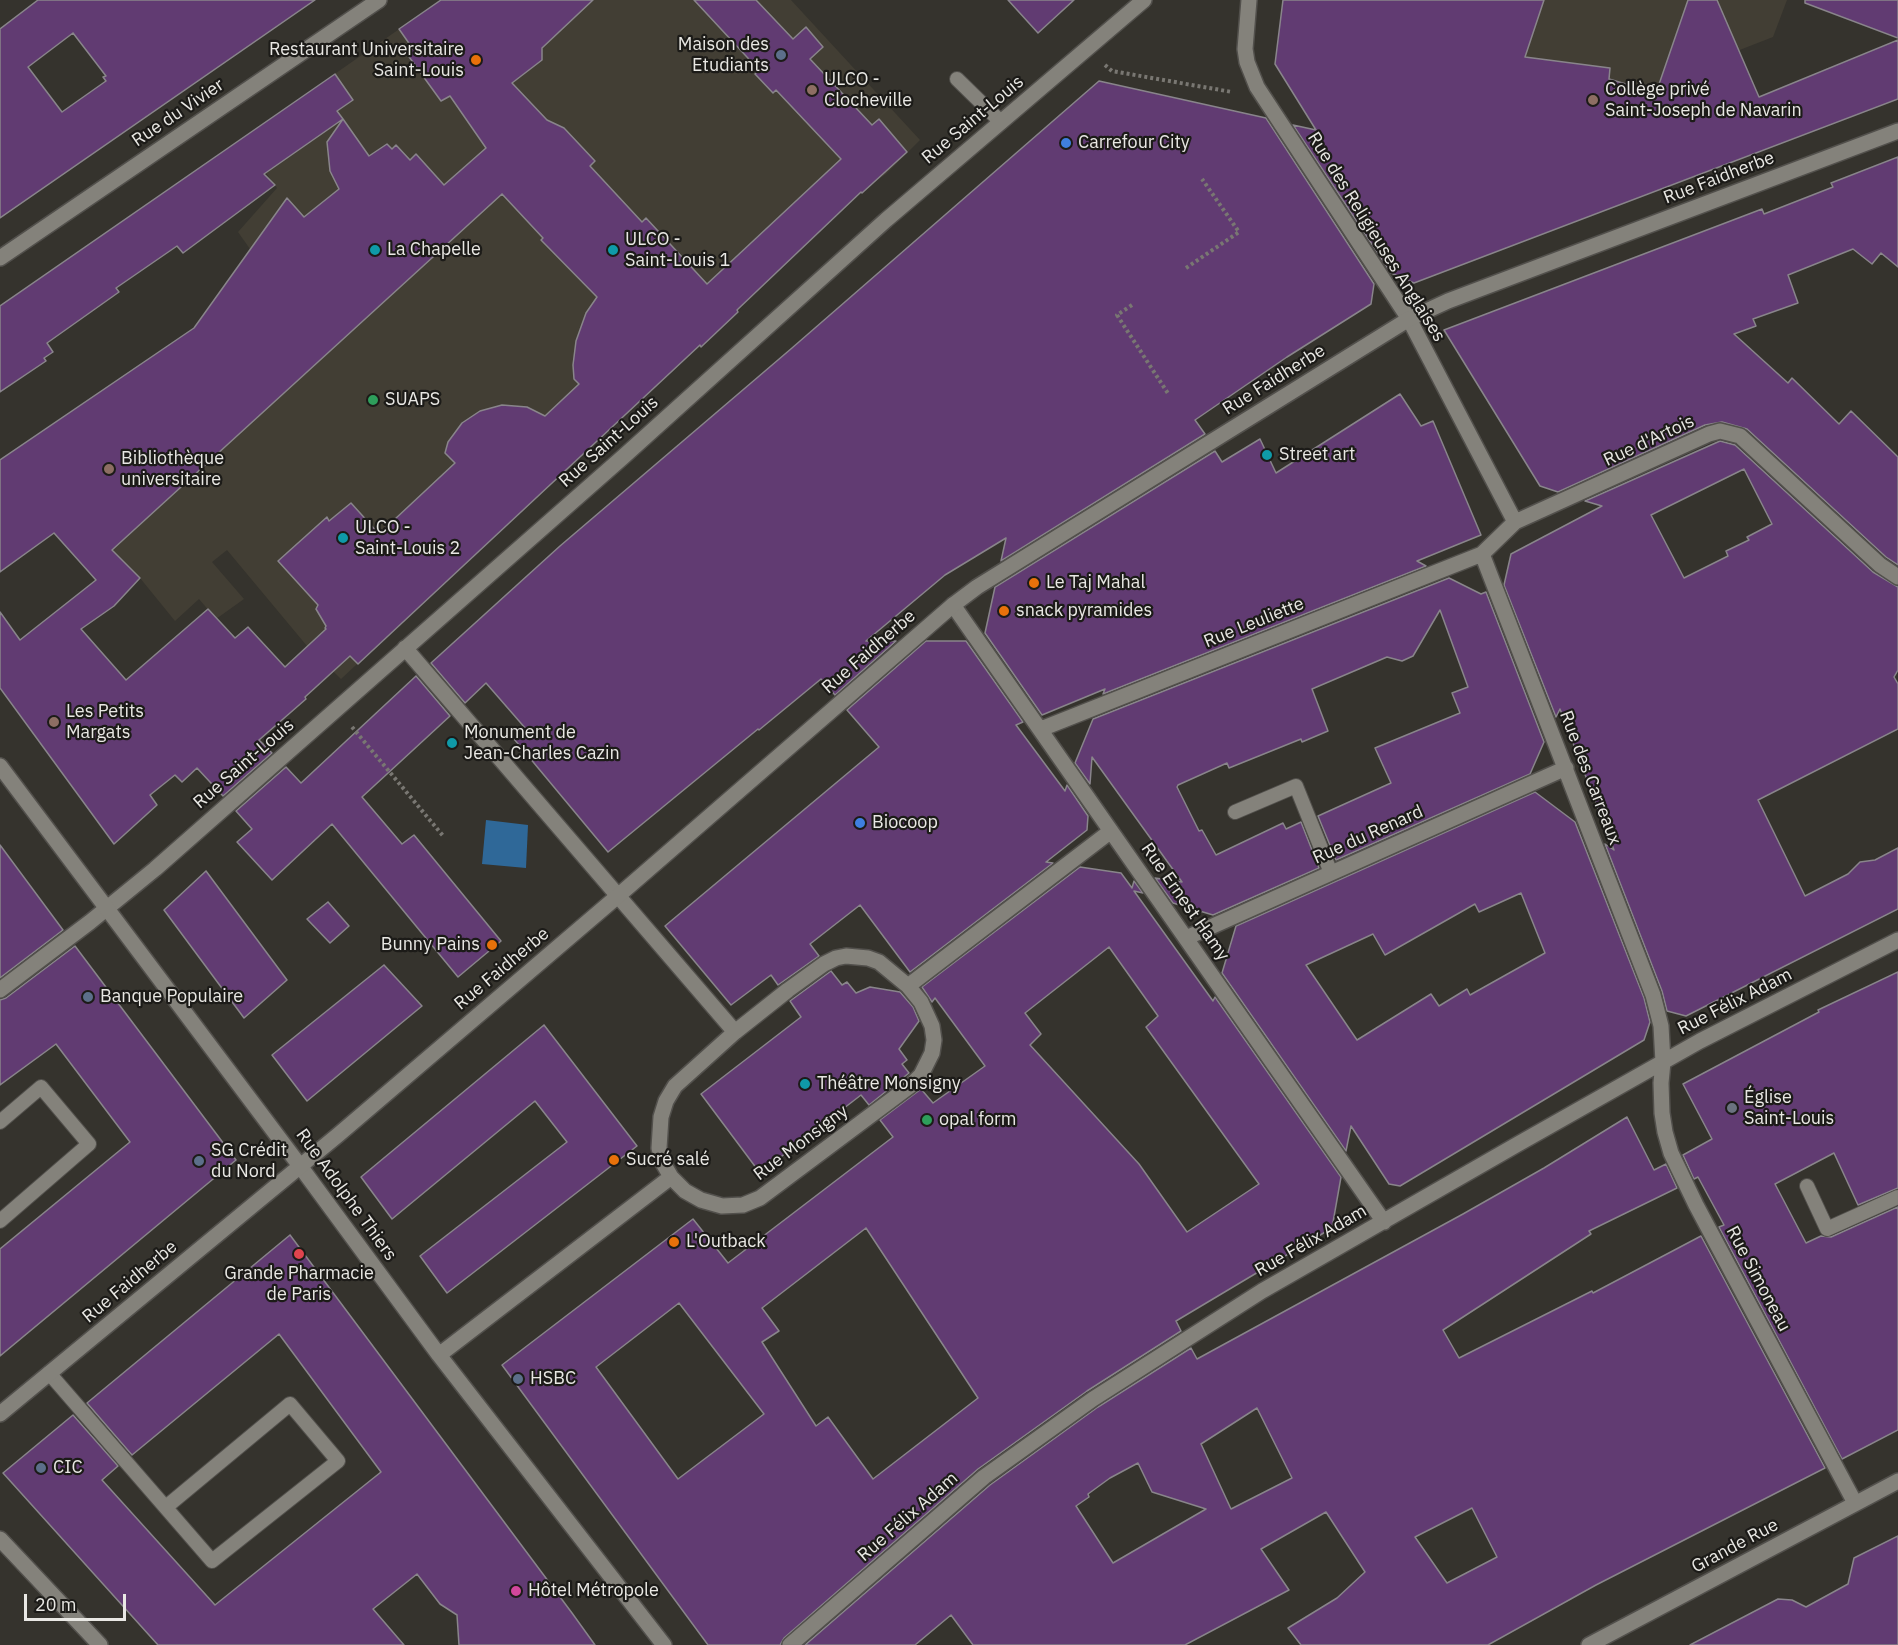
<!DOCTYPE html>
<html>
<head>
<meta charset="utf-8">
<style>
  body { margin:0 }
  #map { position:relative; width:1898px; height:1645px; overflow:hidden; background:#35332d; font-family:"IBM Plex Sans",sans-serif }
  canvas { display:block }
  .scale { position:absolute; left:24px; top:1594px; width:102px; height:27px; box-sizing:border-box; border:3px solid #e9e8e4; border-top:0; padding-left:8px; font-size:18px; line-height:21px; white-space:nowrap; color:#e9e8e4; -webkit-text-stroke:4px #1c1b18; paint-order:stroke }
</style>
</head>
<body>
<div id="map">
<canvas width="1898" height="1645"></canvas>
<div class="scale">20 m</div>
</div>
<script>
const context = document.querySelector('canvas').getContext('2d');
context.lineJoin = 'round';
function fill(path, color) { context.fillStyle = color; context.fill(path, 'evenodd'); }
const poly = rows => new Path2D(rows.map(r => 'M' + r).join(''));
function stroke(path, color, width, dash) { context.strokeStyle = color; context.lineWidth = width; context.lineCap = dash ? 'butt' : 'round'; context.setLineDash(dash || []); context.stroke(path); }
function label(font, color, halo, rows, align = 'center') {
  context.font = font + ' "IBM Plex Sans",sans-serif'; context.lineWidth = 4.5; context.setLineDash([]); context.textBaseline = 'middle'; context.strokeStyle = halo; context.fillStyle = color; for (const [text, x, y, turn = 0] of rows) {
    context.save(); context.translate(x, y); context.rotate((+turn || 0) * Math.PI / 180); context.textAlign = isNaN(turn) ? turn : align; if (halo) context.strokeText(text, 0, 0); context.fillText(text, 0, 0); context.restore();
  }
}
const built = poly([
  [441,0,791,0,920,140,886,174,867,187,832,219,737,310,738,312,701,347,700,345,341,679,307,646,227,550,212,562,244,599,216,619,199,599,175,621,140,578,103,541,194,328,250,249,238,232,277,188,266,173,314,135,290,105],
  [1525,0,1787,0,1773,37,1660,81,1646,129,1669,186,1611,208,1463,89,1275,64,1282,10,1512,43]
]);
const water = poly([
  [486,820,528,825,526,868,482,864]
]);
const building = poly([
  [38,0,315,0,0,218,0,29,38,0],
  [73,33,106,76,103,77,106,81,62,112,28,67,73,33],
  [441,0,593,0,542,48,542,60,512,83,547,120,564,128,595,161,590,166,642,222,646,218,707,284,841,159,776,90,773,93,755,74,759,70,694,0,756,0,793,39,806,27,823,47,810,59,872,125,879,119,907,152,862,193,861,192,737,310,738,312,701,347,700,345,358,664,350,656,305,697,306,699,259,740,272,753,223,796,197,768,182,782,175,775,150,795,157,805,114,844,0,688,0,612,20,640,96,580,54,533,0,572,0,460,194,328,287,198,304,217,339,189,330,171,327,142,343,119,369,156,387,144,392,149,396,145,410,160,416,154,444,185,486,148,450,96,441,101,407,54,413,49,399,29,441,0],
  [502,194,543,238,541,240,597,297,586,313,576,341,573,365,574,379,579,384,545,416,527,407,502,405,480,411,462,423,448,442,445,453,455,463,379,534,351,503,329,521,327,517,278,561,318,605,316,609,326,626,325,628,326,629,285,667,248,627,235,638,208,609,126,680,81,629,114,606,140,578,112,550,502,194],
  [1008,0,1074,0,1038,33,1008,0],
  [1283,0,1544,0,1525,57,1610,68,1609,79,1656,93,1688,0,1717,0,1759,97,1898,40,1898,99,1414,283,1391,273,1293,125,1316,130,1275,64,1283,0],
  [1805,0,1898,0,1898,38,1805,3,1805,0],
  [335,74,353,100,337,111,343,119,264,174,275,185,183,253,177,246,116,288,119,292,47,343,53,352,44,358,46,361,0,392,0,306,335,74],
  [1099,81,1266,118,1374,284,1371,304,1287,357,1195,420,1205,434,1001,561,1006,538,945,575,866,641,896,641,835,695,821,679,759,730,758,729,608,852,514,739,526,729,486,683,465,703,431,663,560,546,792,348,1099,81],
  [1898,157,1898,267,1881,253,1872,264,1853,249,1788,275,1798,303,1753,319,1756,326,1734,334,1788,383,1792,378,1839,424,1851,411,1898,457,1898,565,1886,557,1747,429,1722,422,1705,425,1558,492,1540,486,1444,330,1762,209,1764,214,1833,187,1831,183,1898,157],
  [1400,394,1421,426,1433,421,1481,535,1417,561,1426,566,1103,694,1105,689,1042,715,985,633,995,587,1215,451,1222,462,1260,439,1276,473,1400,394],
  [1720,441,1735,445,1873,572,1898,587,1898,670,1894,677,1898,684,1898,729,1758,800,1805,896,1848,874,1860,862,1875,860,1898,848,1898,909,1686,1016,1667,1011,1662,991,1605,844,1614,850,1560,709,1556,717,1504,585,1511,554,1602,506,1585,501,1720,441],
  [1744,469,1772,524,1747,537,1749,540,1726,551,1728,556,1684,578,1651,515,1744,469],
  [1449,578,1481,594,1486,592,1544,742,1530,774,1336,860,1318,816,1391,783,1375,748,1460,713,1452,693,1468,687,1440,610,1413,656,1402,661,1387,657,1312,689,1328,731,1302,742,1301,739,1229,768,1227,763,1178,785,1177,787,1199,831,1202,830,1216,855,1283,823,1286,829,1301,822,1319,868,1213,915,1173,903,1155,878,1182,882,1092,757,1090,784,1075,763,1093,719,1449,578],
  [926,641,966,641,1023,722,1016,725,1065,791,1067,785,1088,816,1087,830,1046,862,1053,863,910,972,860,905,810,944,819,956,778,985,771,975,731,1005,665,926,879,747,847,710,926,641],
  [416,676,450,716,362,797,402,844,414,835,501,941,458,977,332,824,272,880,237,842,252,829,236,811,286,767,301,783,416,676],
  [1535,792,1575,822,1644,998,1650,1022,1644,1040,1400,1186,1389,1184,1351,1126,1346,1151,1222,973,1236,926,1535,792],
  [1521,893,1545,953,1470,995,1467,989,1439,1006,1431,994,1357,1040,1306,965,1373,934,1385,955,1475,904,1479,912,1521,893],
  [0,845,63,930,0,978,0,845],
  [1080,867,1121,873,1132,888,1134,881,1143,893,1134,891,1213,1001,1215,997,1341,1177,1332,1228,1176,1321,1181,1331,1087,1391,978,1469,784,1638,780,1645,708,1645,502,1365,693,1219,728,1263,893,1137,880,1120,921,1089,933,1103,985,1066,935,998,932,1002,922,987,1080,867],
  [1109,947,1158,1016,1146,1027,1259,1184,1187,1232,1139,1164,1030,1045,1041,1034,1025,1013,1109,947],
  [866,1228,978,1398,873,1479,828,1417,816,1426,762,1342,779,1331,762,1308,866,1228],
  [679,1303,764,1414,678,1479,596,1367,679,1303],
  [206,871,287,980,244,1018,164,910,206,871],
  [328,902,349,926,330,943,307,919,328,902],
  [75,946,236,1160,0,1356,0,1249,130,1142,56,1044,0,1085,0,1000,6,998,75,946],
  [384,965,422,1006,307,1101,272,1055,384,965],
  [831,971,842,985,847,982,856,993,870,987,900,992,913,1007,919,1021,899,1049,907,1060,902,1064,909,1073,869,1105,861,1095,760,1173,701,1094,801,1017,790,1001,831,971],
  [1898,972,1898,1188,1858,1205,1834,1153,1775,1184,1806,1243,1821,1236,1831,1237,1898,1207,1898,1430,1842,1459,1719,1227,1724,1225,1698,1177,1694,1179,1683,1155,1712,1139,1683,1084,1819,1012,1818,1010,1898,972],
  [544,1025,637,1146,447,1293,420,1256,567,1142,535,1101,392,1219,361,1177,544,1025],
  [1627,1117,1654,1170,1666,1164,1677,1188,1589,1231,1591,1234,1443,1330,1459,1358,1592,1291,1593,1293,1701,1236,1825,1468,1596,1585,1488,1645,1301,1645,1288,1628,1337,1598,1365,1572,1326,1512,1261,1549,1289,1590,1185,1645,973,1645,951,1615,915,1645,805,1645,990,1485,1098,1407,1191,1348,1197,1359,1463,1214,1544,1168,1627,1117],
  [1257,1408,1292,1478,1231,1509,1201,1444,1257,1408],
  [1138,1463,1152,1492,1206,1509,1113,1563,1076,1506,1089,1497,1088,1494,1110,1478,1138,1463],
  [1472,1508,1497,1557,1447,1583,1415,1537,1472,1508],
  [290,1235,572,1613,595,1645,459,1645,457,1615,440,1604,417,1574,373,1609,404,1645,158,1645,3,1473,73,1415,118,1466,102,1480,215,1605,381,1472,279,1334,132,1455,87,1403,290,1235],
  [1898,1536,1898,1645,1690,1645,1778,1599,1792,1600,1806,1607,1848,1584,1854,1558,1898,1536]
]);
const path = poly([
  [1105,65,1112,71,1232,92],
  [1186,268,1239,232,1202,179],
  [1132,305,1117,315,1169,395],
  [352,727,444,837]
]);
const lane = poly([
  [957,79,1001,122],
  [1235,812,1296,786,1331,873],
  [0,1122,41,1087,89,1144,0,1221],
  [1807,1186,1827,1229,1898,1197],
  [49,1373,212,1561,338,1461,290,1404,166,1507]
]);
const street = poly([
  [1249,0,1245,49,1247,62,1257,87,1409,319,1515,522],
  [0,258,379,0],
  [1482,554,1653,995,1661,1026,1663,1062,1661,1083,1662,1113,1665,1132,1671,1153,1696,1205,1855,1503],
  [953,605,1384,1222],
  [405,648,735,1032],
  [1041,729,1482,554,1515,522,1709,434,1720,431,1740,436,1880,565,1898,577],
  [1186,938,1566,768],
  [846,956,868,958,879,962,908,986,921,1002,932,1026,934,1040,932,1053,921,1075,910,1086,760,1198,743,1205,722,1206,701,1200,685,1191,671,1177,663,1163,659,1148,661,1117,666,1101,675,1086,735,1032,788,990,824,964,836,958,846,956],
  [908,986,1111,831],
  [0,990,90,922,155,869,623,457,886,220,1144,0],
  [300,1166,439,1355,664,1645],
  [439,1355,671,1177],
  [0,1539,100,1645],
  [790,1645,984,1477,1093,1399,1262,1291,1518,1144,1700,1041,1898,940]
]);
const secondary = poly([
  [0,766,300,1166],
  [0,1414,338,1135,619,895,953,605,977,587,1409,319,1448,301,1898,131],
  [1589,1645,1898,1481]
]);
const markers = [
  [781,55,6,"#5c6f8a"],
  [476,60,6,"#e8710a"],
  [812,90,6,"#8d6e63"],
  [1593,100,6,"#8d6e63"],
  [1066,143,6,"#3f7fe0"],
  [375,250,6,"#0f9aa8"],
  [613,250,6,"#0f9aa8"],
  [373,400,6,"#2e9e5b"],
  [1267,455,6,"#0f9aa8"],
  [109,469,6,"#8d6e63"],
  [343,538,6,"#0f9aa8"],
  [1034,583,6,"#e8710a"],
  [1004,611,6,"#e8710a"],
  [54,722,6,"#8d6e63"],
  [452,743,6,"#0f9aa8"],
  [860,823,6,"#3f7fe0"],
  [492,945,6,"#e8710a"],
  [88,997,6,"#5c6f8a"],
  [805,1084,6,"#0f9aa8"],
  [1732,1108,6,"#6b7280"],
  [927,1120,6,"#2e9e5b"],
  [614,1160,6,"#e8710a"],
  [199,1161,6,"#5c6f8a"],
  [674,1242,6,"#e8710a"],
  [299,1254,6,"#e0444e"],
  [518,1379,6,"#5c6f8a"],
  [41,1468,6,"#5c6f8a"],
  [516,1591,6,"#d1479c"]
];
const poiNames = [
  ["Maison des",769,45,"right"],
  ["Etudiants",769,66,"right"],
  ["Restaurant Universitaire",464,50,"right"],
  ["Saint-Louis",464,71,"right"],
  ["ULCO -",824,80],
  ["Clocheville",824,101],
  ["Collège privé",1605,90],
  ["Saint-Joseph de Navarin",1605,111],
  ["Carrefour City",1078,143],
  ["ULCO -",625,240],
  ["Saint-Louis 1",625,261],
  ["La Chapelle",387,250],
  ["SUAPS",385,400],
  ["Street art",1279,455],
  ["Bibliothèque",121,459],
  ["universitaire",121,480],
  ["ULCO -",355,528],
  ["Saint-Louis 2",355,549],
  ["Le Taj Mahal",1046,583],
  ["snack pyramides",1016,611],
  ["Les Petits",66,712],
  ["Margats",66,733],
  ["Monument de",464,733],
  ["Jean-Charles Cazin",464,754],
  ["Biocoop",872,823],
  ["Bunny Pains",480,945,"right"],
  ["Banque Populaire",100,997],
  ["Théâtre Monsigny",817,1084],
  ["Église",1744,1098],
  ["Saint-Louis",1744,1119],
  ["opal form",939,1120],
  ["SG Crédit",211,1151],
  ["du Nord",211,1172],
  ["Sucré salé",626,1160],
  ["L'Outback",686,1242],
  ["Grande Pharmacie",299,1274,"center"],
  ["de Paris",299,1295,"center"],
  ["HSBC",530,1379],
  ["CIC",53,1468],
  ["Hôtel Métropole",528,1591]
];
const streetNames = [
  ["Rue du Vivier",178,113,-34],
  ["Rue Saint-Louis",973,120,-40],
  ["Rue Faidherbe",1719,178,-21],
  ["Rue des Religieuses Anglaises",1376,237,58],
  ["Rue Faidherbe",1274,380,-32],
  ["Rue d'Artois",1649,441,-25],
  ["Rue Saint-Louis",609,442,-42],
  ["Rue Leuliette",1254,623,-22],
  ["Rue Faidherbe",869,652,-41],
  ["Rue Saint-Louis",244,764,-41],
  ["Rue des Carreaux",1590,778,69],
  ["Rue du Renard",1368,835,-24],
  ["Rue Ernest Hamy",1185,902,55],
  ["Rue Faidherbe",502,969,-40],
  ["Rue Félix Adam",1735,1002,-27],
  ["Rue Monsigny",801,1143,-37],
  ["Rue Adolphe Thiers",346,1195,54],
  ["Rue Félix Adam",1311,1241,-30],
  ["Rue Simoneau",1758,1279,62],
  ["Rue Faidherbe",130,1282,-40],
  ["Rue Félix Adam",908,1517,-41],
  ["Grande Rue",1735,1546,-28]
];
fill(built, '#423e34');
fill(water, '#2f6898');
fill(building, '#613b72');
stroke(building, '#89858b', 1.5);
stroke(lane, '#52504c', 16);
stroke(street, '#52504c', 18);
stroke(secondary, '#52504c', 18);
stroke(path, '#797772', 4, [3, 3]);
stroke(lane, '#84827b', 14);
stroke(street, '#84827b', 15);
stroke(secondary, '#84827b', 15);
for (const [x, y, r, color] of markers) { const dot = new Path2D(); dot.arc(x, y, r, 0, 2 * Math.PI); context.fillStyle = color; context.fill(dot); stroke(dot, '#1c1b18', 2); }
label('18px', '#e9e8e4', '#1c1b18', poiNames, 'left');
label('18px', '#e9e8e4', '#1c1b18', streetNames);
</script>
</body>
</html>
